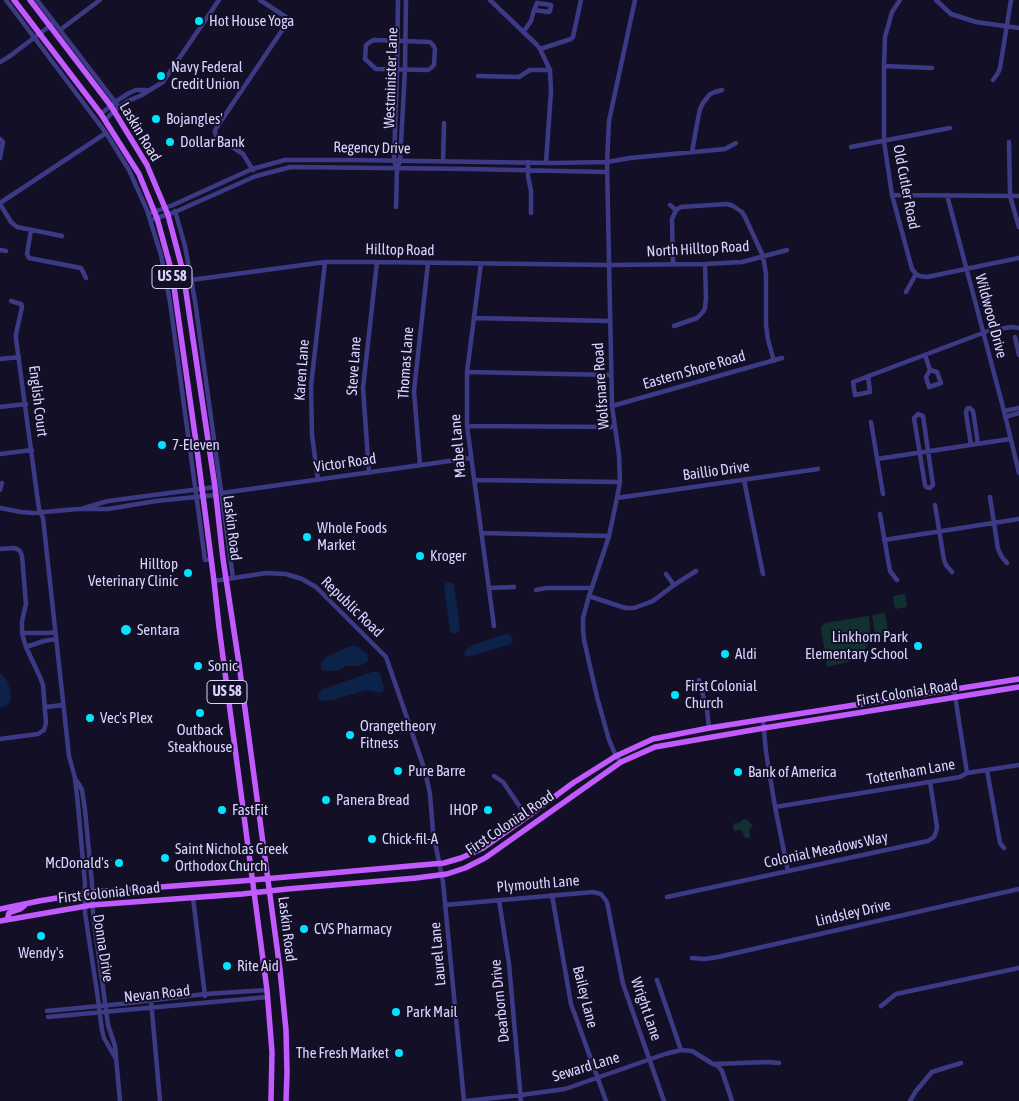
<!DOCTYPE html>
<html>
<head>
<meta charset="utf-8">
<style>
  body { margin:0 }
  canvas { display:block; background:#130f26 }
</style>
</head>
<body>
<canvas width="1019" height="1101"></canvas>
<script>
const context = document.querySelector('canvas').getContext('2d');
context.lineJoin = 'round';
function fill(path, color) { context.fillStyle = color; context.fill(path, 'evenodd'); }
const poly = rows => new Path2D(rows.map(r => 'M' + r).join(''));
function stroke(path, color, width, dash) { context.strokeStyle = color; context.lineWidth = width; context.lineCap = dash ? 'butt' : 'round'; context.setLineDash(dash || []); context.stroke(path); }
function label(font, color, halo, rows, align = 'center') {
  context.font = font + ' "Asap Condensed",sans-serif'; context.lineWidth = 4; context.setLineDash([]); context.textBaseline = 'middle'; context.strokeStyle = halo; context.fillStyle = color; for (const [text, x, y, turn = 0] of rows) {
    context.save(); context.translate(x, y); context.rotate((+turn || 0) * Math.PI / 180); context.textAlign = isNaN(turn) ? turn : align; if (halo) context.strokeText(text, 0, 0); context.fillText(text, 0, 0); context.restore();
  }
}
const green = poly([
  [905,594,907,607,895,609,893,596],
  [885,613,889,637,876,639,872,615],
  [869,616,870,632,868,645,861,655,851,661,827,667,821,628,824,623],
  [746,819,753,825,749,830,750,836,749,838,745,838,742,830,734,831,733,825,735,823,739,823,742,820]
]);
const water = poly([
  [447,582,452,583,454,585,460,629,459,631,454,634,452,633,450,631,444,586],
  [509,634,513,638,512,643,508,645,467,657,464,654,467,649,473,645,502,635],
  [354,646,358,647,367,654,368,658,368,661,364,664,358,666,346,666,339,670,333,671,322,670,321,667,321,663,328,656,349,647],
  [372,672,378,672,380,674,384,687,383,691,381,693,366,690,333,700,323,701,319,699,318,697,319,693,323,689],
  [0,673,7,681,11,693,10,702,5,706,0,708]
]);
const minor = poly([
  [6,0,106,133,129,170,147,210,161,255,170,302,205,560,211,559],
  [37,0,119,107],
  [490,0,537,45,540,49,550,70,551,91,546,163],
  [900,0,892,12,885,37,884,66,884,141,892,195,912,269,916,274,920,276,927,277,1019,258],
  [936,0,951,14,976,22,1019,28],
  [537,3,551,5,551,6,550,11,549,12,534,10,537,3],
  [60,30,100,0],
  [524,31,531,21,534,10],
  [374,40,430,42,433,45,435,49,434,65,431,68,428,70,376,69,365,59,366,45,370,42,374,40],
  [540,49,571,39,573,37,581,0],
  [0,62,10,56,51,25],
  [884,66,932,68],
  [478,76,519,77,530,70,550,70],
  [993,80,998,73,1000,68,1011,0],
  [101,114,115,102,129,93,136,90,146,90],
  [105,120,114,111,128,101,140,96,163,82,219,0],
  [0,139,3,142,0,158],
  [1009,142,1010,196,1019,227],
  [851,147,950,128],
  [692,152,697,124,700,109,703,103,710,94,715,92,722,90],
  [443,161,444,123],
  [528,162,528,176,531,191,531,213],
  [397,168,400,161,405,69,406,0],
  [253,170,243,154,217,137,215,133,215,130,287,23,286,17,260,0],
  [892,195,1019,196],
  [947,195,1004,411,1019,473],
  [0,203,106,133],
  [0,204,11,222,17,227,62,236],
  [670,205,676,210],
  [396,207,397,168,394,161,397,69,398,0],
  [175,211,185,246,195,301,233,578],
  [148,214,173,205,252,169,285,160,353,160,552,163,607,162,630,158,725,149,736,143],
  [154,219,175,212,256,176,291,167,469,169,607,172],
  [31,230,27,254,29,258,81,268,86,278],
  [0,250,6,251],
  [481,263,467,372,467,426,494,626],
  [673,264,672,219,676,210,681,207,727,204,733,206,742,212,745,217,763,256,766,274,766,325,768,340,774,361],
  [191,280,325,262,377,262,609,265,705,264,742,262,787,250],
  [906,292,916,274],
  [11,301,21,304,22,307,16,334,16,339,39,509,43,518,69,756,75,778,78,805,85,884,85,913,97,992,102,1030,104,1038,116,1059],
  [474,318,610,321],
  [674,326,697,318,703,312,705,308,706,298,705,264],
  [1015,337,1019,355],
  [925,355,930,370,926,377,929,387,941,383,937,372,930,370],
  [0,359,19,357],
  [467,372,611,375],
  [868,376,870,392,855,395,853,382,988,331,1011,327,1019,328],
  [612,406,782,358],
  [0,407,26,404],
  [1004,411,1019,408],
  [918,414,923,416,933,485,930,488,926,487,925,485,914,418,918,414],
  [1005,417,1019,413],
  [871,422,883,494],
  [467,426,615,427],
  [971,445,966,413,967,409,968,408,970,408,973,411,978,444],
  [0,454,32,450],
  [877,459,1010,439],
  [420,465,414,391,428,263],
  [369,473,363,388,377,262],
  [318,480,312,435,311,386,325,262],
  [474,480,620,482],
  [744,480,763,574],
  [0,490,2,483],
  [222,493,471,458],
  [990,497,998,549,1002,557,1007,563],
  [617,498,818,469],
  [935,505,944,560,946,565,952,572],
  [0,508,21,512,33,513,78,509,108,509,156,501,216,495],
  [84,508,108,501,215,487],
  [880,514,890,571,897,580],
  [481,533,609,536],
  [884,540,1019,519],
  [0,549,14,548,17,549,20,551,22,556,26,604,22,621,22,633,26,647,40,677,43,685,46,723,44,730,38,734,0,739],
  [666,574,674,585],
  [214,581,266,573,286,574,302,579,316,587,386,657,404,709,425,771,430,794,433,832,443,882,464,1101],
  [489,588,514,587],
  [536,590,546,588,592,588],
  [589,596,619,606,626,608,634,608,653,601,674,585,696,571],
  [22,633,48,633,55,632],
  [26,647,44,641,56,639],
  [699,680,707,710,709,728],
  [46,707,63,705],
  [763,720,766,752,775,807,788,871],
  [621,762,616,756,609,740,597,697,584,640,583,629,583,618,589,596,609,536,617,498,620,482,619,455,612,406,607,162,609,121,635,0],
  [987,770,1000,843,1004,848],
  [967,773,1019,765],
  [494,776,503,782,527,817],
  [75,779,79,784,82,790,85,810,92,884,93,913,108,1025,115,1046,120,1101],
  [775,807,960,777,967,773,954,689],
  [552,895,571,1004,606,1101],
  [667,897,928,841,934,837,936,832,937,827,930,782],
  [193,898,205,996],
  [499,900,509,964,521,1101],
  [445,905,593,892,601,894,607,902,623,984,664,1101],
  [692,958,705,959,718,957,1019,889],
  [657,980,681,1050],
  [151,1000,160,1101],
  [881,1006,896,994,1019,968],
  [47,1011,120,1004,205,994,267,990],
  [48,1017,268,997],
  [713,1064,718,1066,722,1071,732,1101],
  [466,1101,521,1095,565,1089,665,1054,681,1050,692,1051,713,1064,768,1062,779,1063],
  [910,1101,916,1091,932,1072,961,1063]
]);
const major = poly([
  [14,0,101,114,139,174,157,218,172,273,196,442,214,581,219,627,267,990,272,1052,271,1101],
  [30,0,111,106,147,165,168,215,183,272,215,487,223,559,239,664,280,970,286,1030,287,1072,286,1101],
  [0,909,39,901,93,892,241,881,444,863,461,858,483,848,527,817,573,783,616,756,653,739,709,728,1019,679],
  [7,920,9,913,20,909,25,905],
  [0,921,92,905,242,894,287,889,416,878,447,874,465,868,485,858,621,762,655,747,764,728,1019,687]
]);
const markers = [
  [199,21,5,"#00e5ff"],
  [161,76,5,"#00e5ff"],
  [156,119,5,"#00e5ff"],
  [170,142,5,"#00e5ff"],
  [162,445,5,"#00e5ff"],
  [307,537,5,"#00e5ff"],
  [420,556,5,"#00e5ff"],
  [188,573,5,"#00e5ff"],
  [126,630,6,"#00e5ff"],
  [918,646,5,"#00e5ff"],
  [725,654,5,"#00e5ff"],
  [198,666,5,"#00e5ff"],
  [675,695,5,"#00e5ff"],
  [200,713,5,"#00e5ff"],
  [90,718,5,"#00e5ff"],
  [350,735,5,"#00e5ff"],
  [398,771,5,"#00e5ff"],
  [738,772,5,"#00e5ff"],
  [326,800,5,"#00e5ff"],
  [222,810,5,"#00e5ff"],
  [488,810,5,"#00e5ff"],
  [372,839,5,"#00e5ff"],
  [165,858,5,"#00e5ff"],
  [119,863,5,"#00e5ff"],
  [304,929,5,"#00e5ff"],
  [41,936,5,"#00e5ff"],
  [227,966,5,"#00e5ff"],
  [396,1012,5,"#00e5ff"],
  [399,1053,5,"#00e5ff"]
];
const shields = [
  [172,277,40],
  [227,692,40]
];
const shieldNames = [
  ["US 58",172,277],
  ["US 58",227,692]
];
const poiNames = [
  ["Hot House Yoga",209,21],
  ["Navy Federal",171,67],
  ["Credit Union",171,84],
  ["Bojangles'",166,119],
  ["Dollar Bank",180,142],
  ["7-Eleven",172,445],
  ["Whole Foods",317,528],
  ["Market",317,545],
  ["Kroger",430,556],
  ["Hilltop",178,564,"right"],
  ["Veterinary Clinic",178,581,"right"],
  ["Sentara",137,630],
  ["Linkhorn Park",908,637,"right"],
  ["Elementary School",908,654,"right"],
  ["Aldi",735,654],
  ["Sonic",208,666],
  ["First Colonial",685,686],
  ["Church",685,703],
  ["Vec's Plex",100,718],
  ["Orangetheory",360,726],
  ["Fitness",360,743],
  ["Outback",200,730,"center"],
  ["Steakhouse",200,747,"center"],
  ["Pure Barre",408,771],
  ["Bank of America",748,772],
  ["Panera Bread",336,800],
  ["FastFit",232,810],
  ["IHOP",478,810,"right"],
  ["Chick-fil-A",382,839],
  ["Saint Nicholas Greek",175,849],
  ["Orthodox Church",175,866],
  ["McDonald's",109,863,"right"],
  ["CVS Pharmacy",314,929],
  ["Wendy's",41,953,"center"],
  ["Rite Aid",237,966],
  ["Park Mail",406,1012],
  ["The Fresh Market",389,1053,"right"]
];
const streetNames = [
  ["Westminister Lane",391,78,-88],
  ["Laskin Road",140,132,59],
  ["Regency Drive",372,148,1],
  ["Old Cutler Road",906,187,79],
  ["North Hilltop Road",698,249,-3],
  ["Hilltop Road",400,250,1],
  ["Wildwood Drive",991,316,75],
  ["Thomas Lane",406,363,-86],
  ["Steve Lane",354,366,-86],
  ["Karen Lane",302,370,-86],
  ["Eastern Shore Road",694,370,-16],
  ["Wolfsnare Road",601,386,-94],
  ["English Court",38,401,83],
  ["Mabel Lane",458,446,-95],
  ["Victor Road",345,463,-8],
  ["Baillio Drive",716,471,-8],
  ["Laskin Road",232,528,83],
  ["Republic Road",352,607,44],
  ["First Colonial Road",907,693,-9],
  ["Tottenham Lane",911,772,-10],
  ["First Colonial Road",510,823,-34],
  ["Colonial Meadows Way",826,850,-12],
  ["Plymouth Lane",538,884,-5],
  ["First Colonial Road",109,893,-6],
  ["Lindsley Drive",853,913,-13],
  ["Laskin Road",287,929,83],
  ["Donna Drive",103,948,81],
  ["Laurel Lane",438,954,-95],
  ["Nevan Road",157,994,-6],
  ["Bailey Lane",585,997,76],
  ["Dearborn Drive",500,1001,-96],
  ["Wright Lane",646,1009,71],
  ["Seward Lane",586,1067,-17]
];
fill(green, '#12302f');
fill(water, '#0c2248');
stroke(minor, '#3d3a85', 4.5);
stroke(major, '#c25bff', 5.5);
for (const [x, y, r, color] of markers) { const dot = new Path2D(); dot.arc(x, y, r, 0, 2 * Math.PI); context.fillStyle = color; context.fill(dot); stroke(dot, '#130f26', 2); }
for (const [x, y, w] of shields) { const box = new Path2D(); box.roundRect(x - w / 2, y - 11.5, w, 23, 4); context.fillStyle = '#130f26'; context.fill(box); stroke(box, '#d9d4ff', 1); }
label('bold 14px', '#d9d4ff', null, shieldNames);
label('15px', '#d9d4ff', '#130f26', poiNames, 'left');
label('15px', '#d9d4ff', '#130f26', streetNames);
</script>
</body>
</html>
